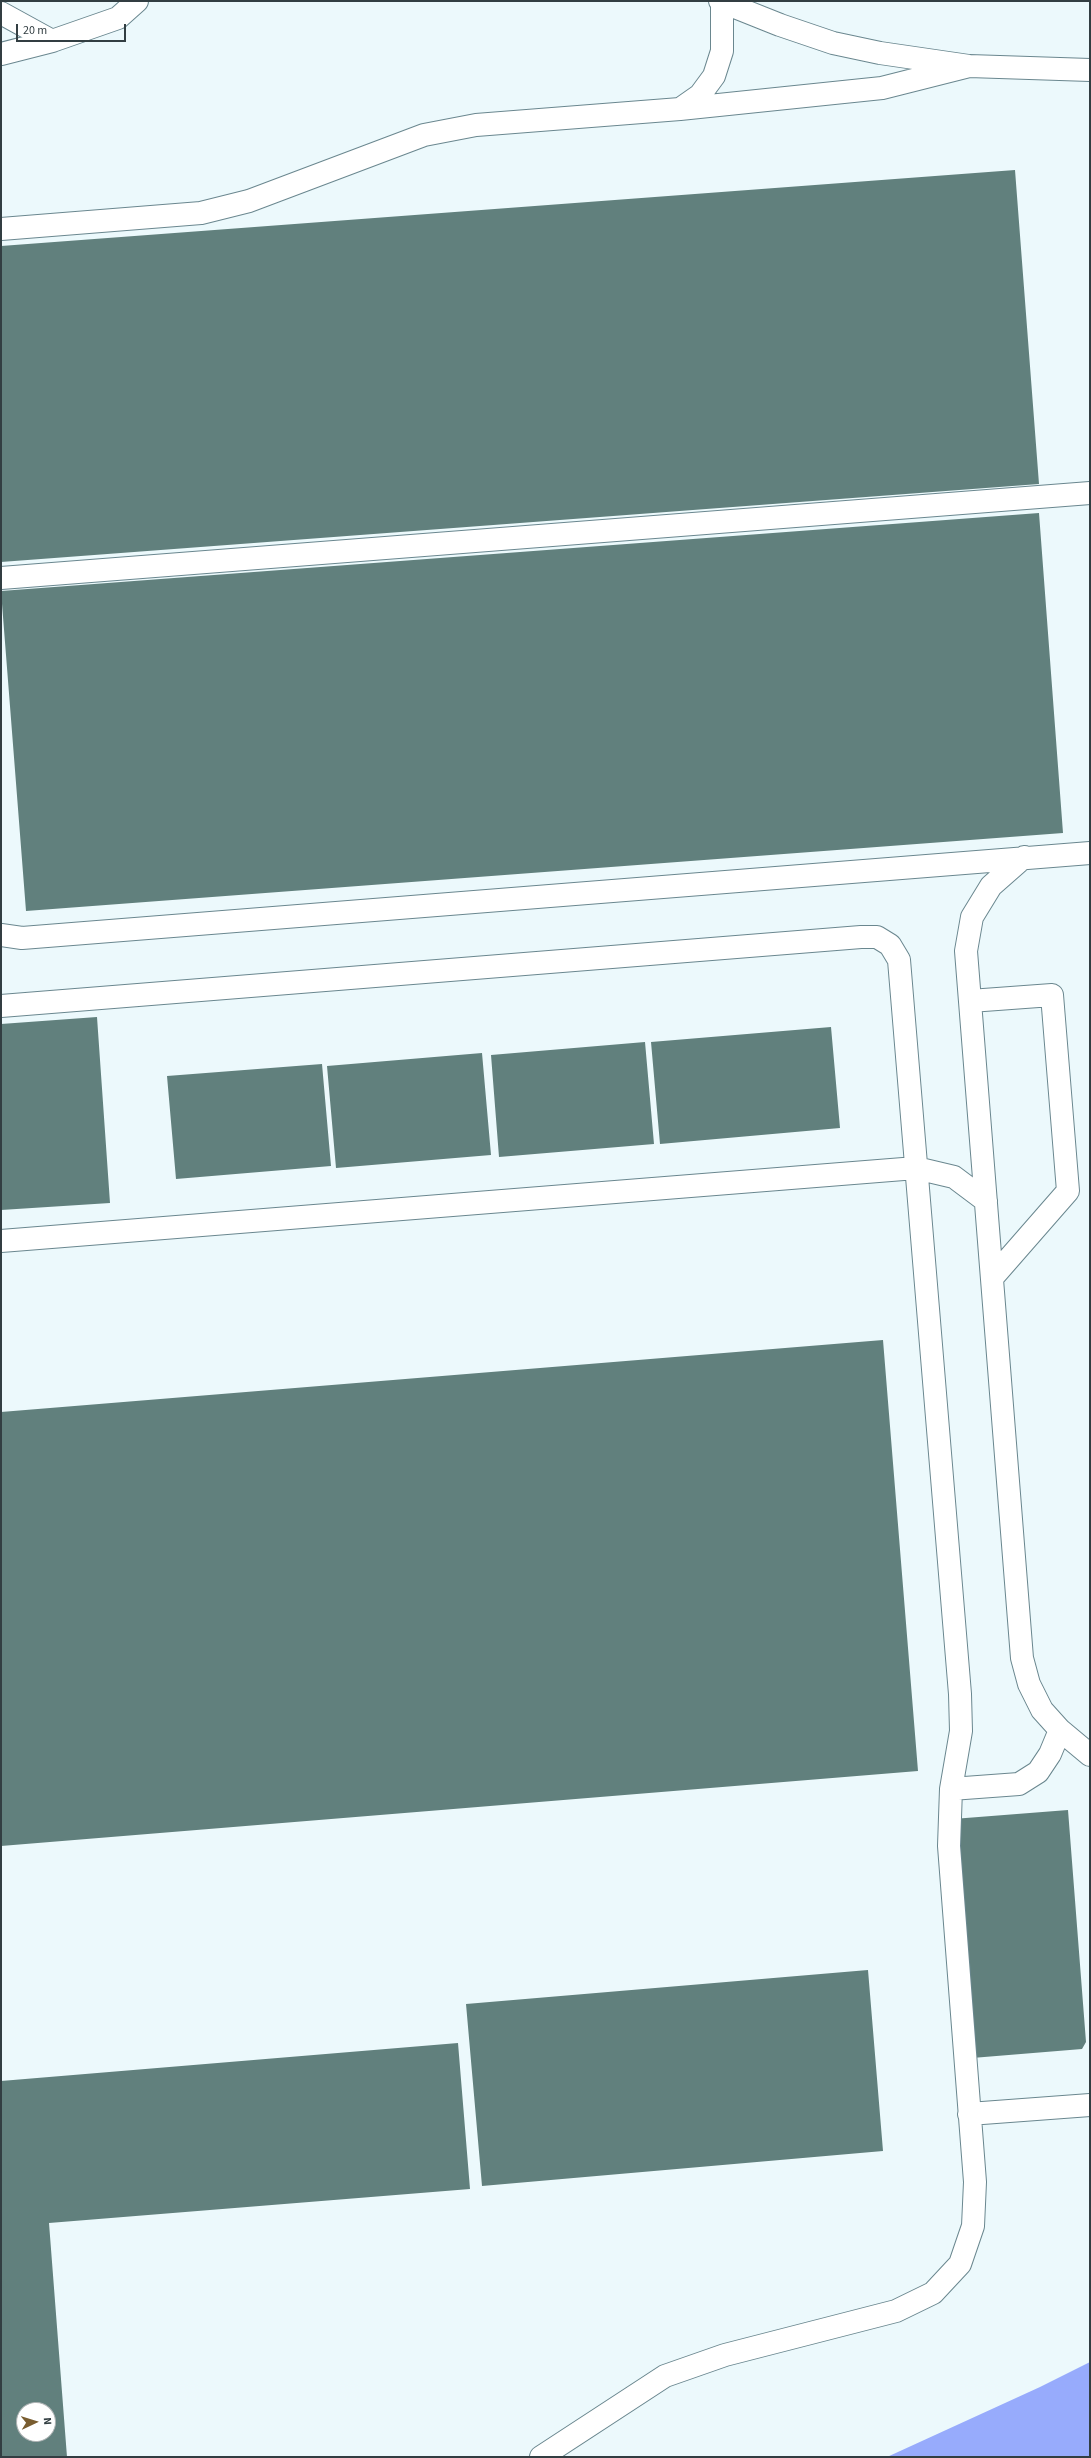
<!DOCTYPE html>
<html>
<head>
<meta charset="utf-8">
<style>
  body { margin:0 }
  #map { position:relative; width:1091px; height:2458px; overflow:hidden; background:#ecf9fc; font-family:"Source Sans 3",sans-serif }
  canvas { display:block }
  .frame { position:absolute; inset:0; border:2px solid #323e42; pointer-events:none }
  .north { position:absolute; left:16px; top:2402px; width:40px; height:40px; box-sizing:border-box; background:#fff; border:1px solid #adb2b3; border-radius:50%; rotate:86deg; font-size:11px; font-weight:700; line-height:16px; text-align:center; color:#323e42 }
  .north::after { content:''; display:block; margin:auto; width:14px; height:18px; background:#795d30; clip-path:polygon(50% 0,100% 100%,50% 72%,0 100%) }
  .scale { position:absolute; left:16px; top:24px; width:110px; height:18px; box-sizing:border-box; border:2px solid #323e42; border-top:0; padding-left:5px; font-size:12px; line-height:14px; white-space:nowrap; color:#323e42; -webkit-text-stroke:3px #fff; paint-order:stroke }
</style>
</head>
<body>
<div id="map">
<canvas width="1091" height="2458"></canvas>
<div class="frame"></div>
<div class="north">N</div>
<div class="scale">20 m</div>
</div>
<script>
const context = document.querySelector('canvas').getContext('2d');
context.lineJoin = 'round';
function fill(path, color) { context.fillStyle = color; context.fill(path, 'evenodd'); }
const poly = rows => new Path2D(rows.map(r => 'M' + r).join(''));
function stroke(path, color, width, dash) { context.strokeStyle = color; context.lineWidth = width; context.lineCap = dash ? 'butt' : 'round'; context.setLineDash(dash || []); context.stroke(path); }
const water = poly([
  [1090,2362,1090,2457,887,2457,1040,2387]
]);
const building = poly([
  [1015,170,1039,484,1,562,1,246],
  [1039,513,1063,833,26,911,1,591],
  [97,1017,110,1203,1,1210,1,1024],
  [831,1027,840,1128,660,1144,651,1042],
  [645,1042,654,1144,499,1157,491,1055],
  [482,1053,491,1155,336,1168,327,1066],
  [322,1064,331,1166,176,1179,167,1076],
  [883,1340,918,1771,1,1846,1,1412],
  [1068,1810,1086,2042,1082,2049,972,2058,953,1819],
  [868,1970,883,2151,482,2186,466,2004],
  [458,2043,470,2189,49,2223,67,2457,1,2457,1,2081],
  [24,2410,48,2410,48,2434,24,2434]
]);
const minor = poly([
  [720,1,780,25,833,43,880,53,969,66,1090,70],
  [1,13,52,41,118,18,137,1],
  [1,54,52,41],
  [680,109,700,95,714,76,722,51,722,2],
  [1,229,201,213,249,201,424,135,476,125,680,109,882,88,969,66],
  [1,578,1090,493],
  [1024,857,991,886,972,917,966,951,1022,1658,1029,1684,1042,1710,1060,1730,1090,1755],
  [1,935,22,938,1090,853],
  [970,1001,1052,995,1068,1191,992,1278],
  [1,1006,861,937,877,937,890,945,899,960,960,1694,961,1731,951,1789,949,1846,975,2182,973,2226,960,2264,933,2293,896,2311,725,2355,665,2376,541,2457],
  [1,1241,916,1168,954,1177,986,1201],
  [951,1789,1019,1784,1038,1772,1050,1754,1060,1730],
  [969,2114,1090,2105]
]);
fill(water, '#97abfc');
fill(building, '#61807d');
stroke(minor, '#6a878f', 24);
stroke(minor, '#fff', 22);
</script>
</body>
</html>
